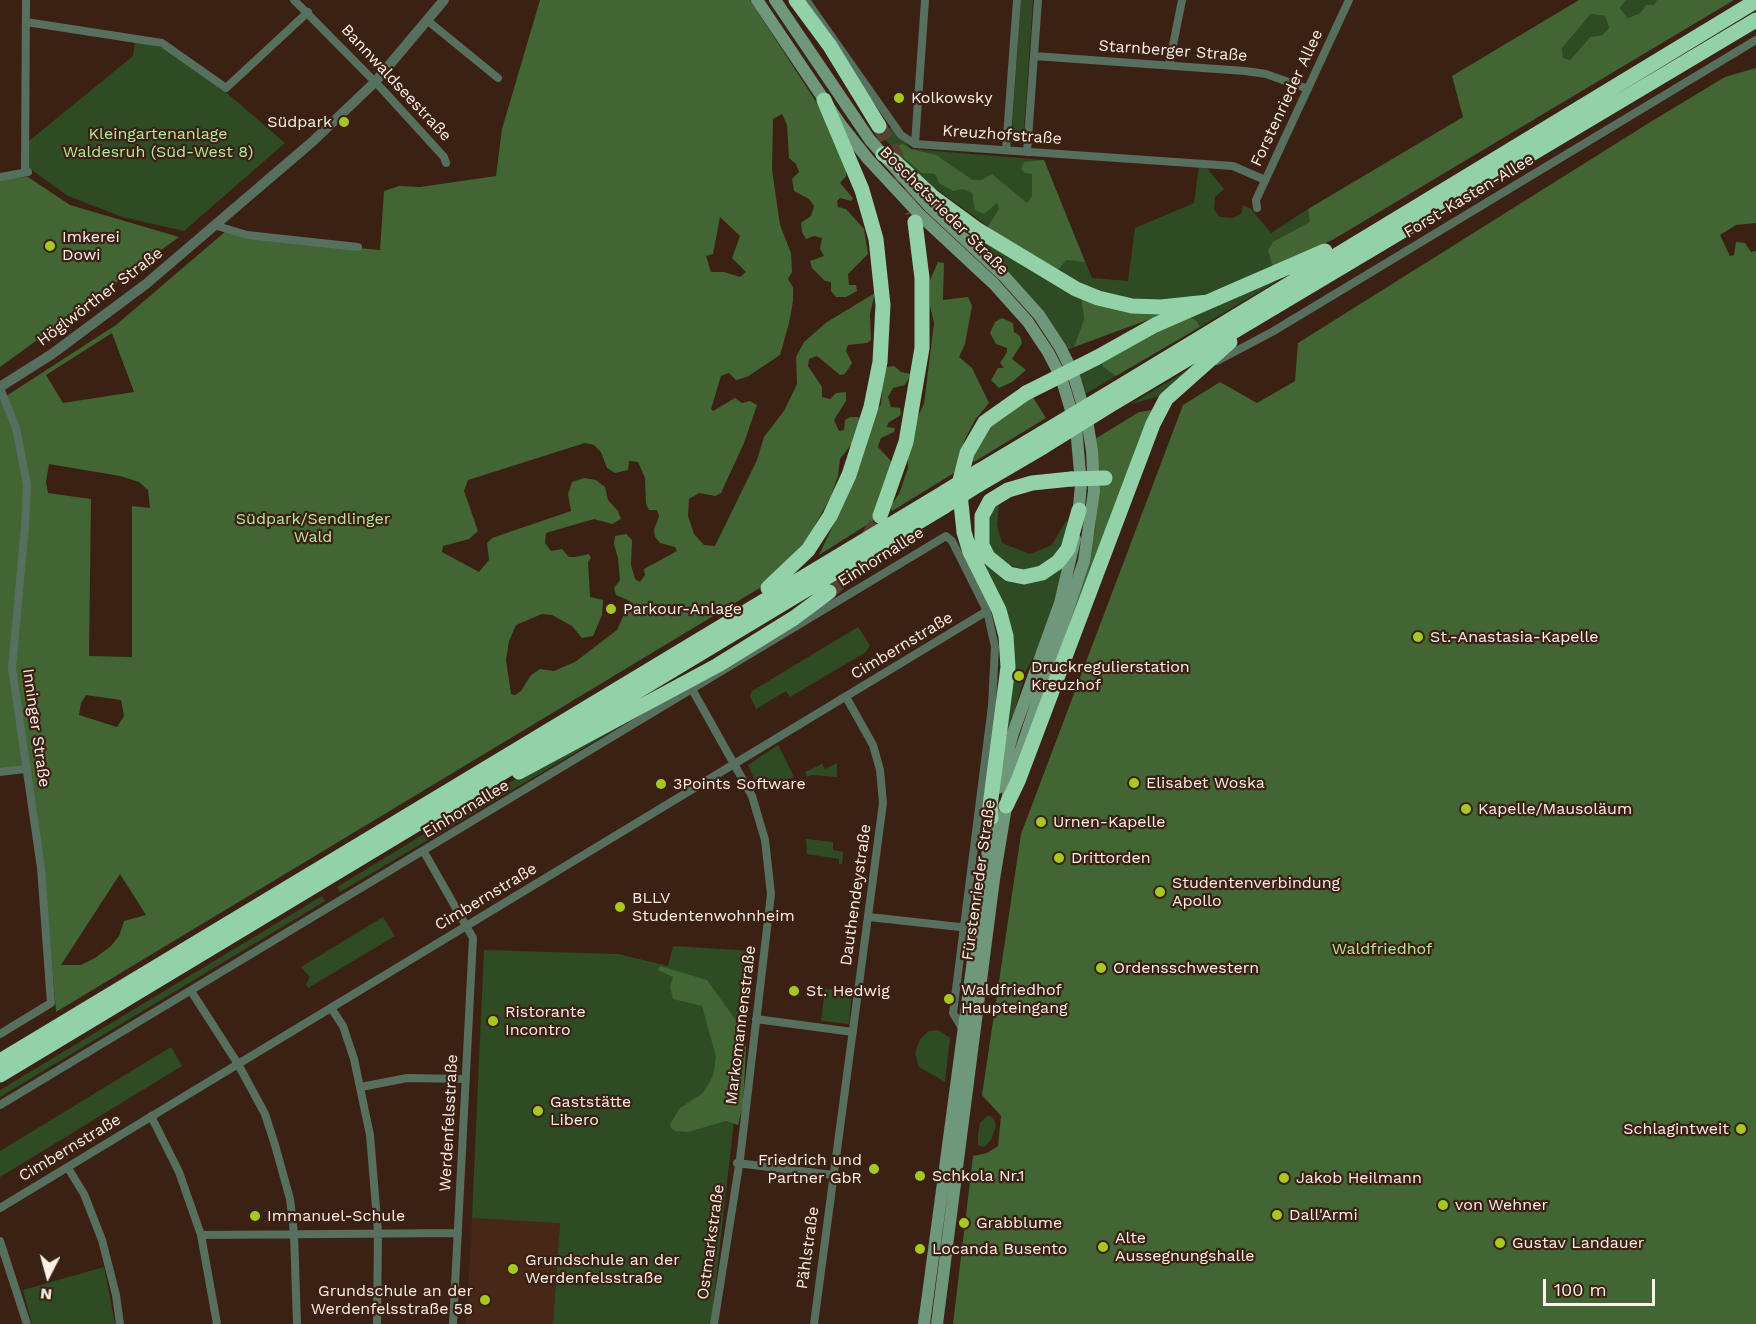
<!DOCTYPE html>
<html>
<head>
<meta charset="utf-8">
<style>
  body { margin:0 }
  #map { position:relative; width:1756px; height:1324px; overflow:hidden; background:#3b2114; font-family:"Work Sans",sans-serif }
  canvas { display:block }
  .north { position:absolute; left:18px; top:1246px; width:60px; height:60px; -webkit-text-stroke:4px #3b2114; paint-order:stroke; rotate:186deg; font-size:16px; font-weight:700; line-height:24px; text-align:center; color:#feefe8 }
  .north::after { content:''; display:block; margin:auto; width:21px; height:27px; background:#feefe8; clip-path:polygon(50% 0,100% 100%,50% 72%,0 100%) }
  .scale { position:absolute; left:1543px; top:1279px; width:112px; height:27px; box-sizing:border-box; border:3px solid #feefe8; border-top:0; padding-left:8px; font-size:18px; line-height:21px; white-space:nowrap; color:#feefe8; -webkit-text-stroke:4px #3b2114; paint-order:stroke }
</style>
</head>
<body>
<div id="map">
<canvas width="1756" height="1324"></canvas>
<div class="north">N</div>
<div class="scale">100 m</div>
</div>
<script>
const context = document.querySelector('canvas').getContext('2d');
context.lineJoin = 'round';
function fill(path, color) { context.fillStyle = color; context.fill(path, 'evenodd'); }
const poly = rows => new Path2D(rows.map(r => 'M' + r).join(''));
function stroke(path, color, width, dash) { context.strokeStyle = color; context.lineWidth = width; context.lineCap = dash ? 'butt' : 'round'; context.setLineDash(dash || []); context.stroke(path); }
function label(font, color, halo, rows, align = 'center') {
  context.font = font + ' "Work Sans",sans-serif'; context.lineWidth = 4.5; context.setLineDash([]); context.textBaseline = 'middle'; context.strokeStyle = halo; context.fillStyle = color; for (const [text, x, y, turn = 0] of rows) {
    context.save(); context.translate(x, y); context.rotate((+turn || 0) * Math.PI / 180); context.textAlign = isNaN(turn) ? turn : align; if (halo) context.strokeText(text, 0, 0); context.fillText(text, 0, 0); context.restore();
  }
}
const built = poly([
  [472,1218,560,1222,553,1324,466,1324]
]);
const green = poly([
  [1021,0,1033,0,1023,143,1011,142],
  [1626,0,1657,0,1657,1,1655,5,1646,5,1640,13,1628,18,1620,8],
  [1591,14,1605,16,1609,28,1602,35,1590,37,1570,60,1563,59,1562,48],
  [135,41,163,48,228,94,285,143,184,231,122,217,68,196,29,168,29,141,133,56],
  [892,127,911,149,1044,160,1092,278,1128,281,1135,228,1194,203,1199,166,1205,166,1224,189,1215,197,1214,210,1220,217,1233,218,1241,214,1243,205,1251,209,1271,233,1308,209,1325,222,1334,239,1239,283,1206,294,1175,300,1131,300,1096,292,1015,246,920,177,879,133],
  [973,231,1081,297,1084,319,1074,347,1067,350,966,236],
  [1273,281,1274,283,1200,327,1196,320,1187,316],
  [1098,353,1103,367,1116,376,1085,394,1073,364],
  [1186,371,1160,396,1131,404],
  [997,503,999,505,997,525,1002,543,1030,554,1052,545,1066,521,1070,522,1062,546,1055,557,1041,567,1024,570,1004,563,994,554,987,542,987,524],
  [1067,560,1041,643,1026,671,1008,734,1005,733,1012,670,984,567,986,565,1003,576],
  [858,627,870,645,866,652,790,697,786,691,756,709,750,696,752,691],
  [666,699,340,892,337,887,503,786],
  [778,745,794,777,759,789,748,765],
  [837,763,837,777,812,775,807,777,805,772,822,764,825,769],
  [806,839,833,842,833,850,843,852,842,864,839,864,839,859,807,854],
  [322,896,325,901,0,1097,0,1090],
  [383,917,395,936,308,988,306,984,310,977,301,967],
  [673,946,753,951,748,1027,741,1026,743,1041,711,1324,553,1324,560,1223,472,1218,484,950,618,954,668,966],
  [825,989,852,991,849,1024,821,1021],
  [938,1030,950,1038,945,1082,919,1067,915,1053,920,1039,929,1031],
  [171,1047,182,1066,0,1177,0,1151],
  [988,1115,994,1119,996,1126,991,1140,984,1147,978,1145,978,1133,980,1123],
  [104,1267,115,1324,32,1324,23,1290]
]);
const forest = poly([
  [540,0,750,0,813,97,834,132,846,169,846,176,840,183,853,198,851,201,840,198,837,201,838,207,846,209,864,229,868,254,848,274,849,285,856,285,857,291,846,297,836,297,831,291,831,282,825,281,812,268,810,261,824,256,820,249,822,238,814,236,806,239,802,232,801,223,811,216,814,206,809,199,794,191,792,179,799,172,796,164,789,158,787,125,782,114,773,119,772,170,780,225,791,253,792,272,788,279,793,287,793,301,789,323,780,355,747,377,736,380,729,373,721,376,711,409,713,411,735,398,742,403,750,401,757,405,744,443,721,493,715,496,699,493,689,499,688,516,694,534,704,545,715,546,757,460,764,437,784,411,797,384,796,357,804,342,827,322,875,293,870,314,871,340,867,343,848,345,846,351,852,363,845,374,840,375,817,356,809,359,808,366,822,387,822,397,830,399,836,393,846,392,846,401,834,420,839,431,844,430,845,420,850,417,858,417,861,421,853,442,840,459,838,476,831,496,808,538,773,580,56,1012,43,858,28,767,0,769,0,400,116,325,226,231,314,244,380,250,384,191,399,186,420,187,496,176,502,129],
  [720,217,740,236,732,258,746,272,740,277,724,272,711,272,706,256,713,254],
  [112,333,134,392,63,403,46,375],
  [585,443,594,445,601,452,607,468,615,473,628,470,629,461,638,462,645,478,646,504,649,510,657,510,659,516,654,530,655,537,660,543,675,547,677,551,644,569,645,575,640,582,635,579,631,565,632,540,626,534,615,536,614,544,618,558,620,580,614,588,616,595,630,601,617,630,575,662,554,671,540,669,531,675,521,691,515,695,511,694,506,660,509,641,516,625,542,614,552,615,572,626,582,638,593,636,602,615,603,600,590,597,588,562,591,558,589,554,575,557,569,557,562,549,551,551,545,543,546,533,594,519,612,524,621,519,618,511,608,500,605,487,596,480,584,478,572,482,568,494,571,511,492,538,487,543,489,560,479,572,442,552,443,546,469,539,478,531,464,491,468,480],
  [49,464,120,476,139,482,148,490,150,508,132,506,132,657,89,656,91,499,48,493,46,482],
  [86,695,121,700,124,716,117,727,79,715,81,703],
  [120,874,146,915,124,921,119,936,111,946,95,958,81,965,61,965],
  [1579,0,1626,0,1620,8,1628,18,1640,13,1646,5,1654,5,1657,0,1734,0,1334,239,1273,268,1268,250,1273,242,1310,222,1308,209,1463,117,1452,76],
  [1591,14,1605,16,1609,28,1602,35,1590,37,1570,60,1563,58,1562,48],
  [1756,68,1756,223,1736,225,1720,235,1730,256,1734,255,1736,242,1745,243,1751,252,1756,251,1756,1324,953,1324,973,1156,987,1153,998,1146,1001,1116,982,1095,1021,834,1183,405,1220,382,1257,403,1295,381,1298,343,1652,121,1725,77],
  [903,144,911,149,936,155,973,180,982,180,992,174,1027,203,1032,196,1032,174,1025,173,1021,169,1024,162,1044,160,1085,262,1066,260,1058,270,987,228,999,209,997,203,984,214,975,210,972,193,963,189,953,191,939,183,935,174,922,173,899,154,898,145],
  [28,177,70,205,179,237,0,367,0,178],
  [938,262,944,263,943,300,968,297,972,306,965,344,959,357,972,368,989,403,975,420,965,439,954,473,892,511,890,507,899,494,908,468,907,452,915,422,924,404,934,323,930,306,930,280],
  [1081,297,1164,314,1074,347,1084,319],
  [1187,316,1196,320,1200,327,1116,376,1103,367,1098,353],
  [1002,318,1013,323,1014,332,1020,336,1022,343,1012,359,1026,370,1012,382,999,388,991,380,998,368,1004,368,1000,363,1007,352,1007,348,996,344,990,333,995,322],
  [894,366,901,372,911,374,905,385,893,388,888,397,891,407,900,408,901,415,888,423,887,427,895,428,894,432,881,438,878,447,892,462,873,521,819,555,845,500,873,419,881,404,883,375,887,367],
  [1031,394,1046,418,974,462,972,457,978,449,977,440,986,422],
  [1153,410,1066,634,1095,530,1099,484,1095,439,1139,412],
  [660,966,707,980,740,1026,746,1047,743,1105,738,1125,726,1121,688,1132,675,1131,671,1128,670,1124,680,1108,703,1093,713,1076,716,1057,702,1006,673,999,670,987,673,977,658,970]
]);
const motorwayTunnel = poly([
  [879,126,895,154,913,213],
  [829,592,848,574,880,516]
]);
const minor = poly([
  [294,0,382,89,444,157,446,163],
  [806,0,901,135,915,144,1233,166,1265,180],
  [428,21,498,78],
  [26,22,162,43,226,88,308,12],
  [1034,56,1245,71,1266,74,1308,89],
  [1169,65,1182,0],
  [915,144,925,0],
  [1006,150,1017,0],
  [1027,152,1038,0],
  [25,172,26,0],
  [0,177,28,172],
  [1257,208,1256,200,1349,0],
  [214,225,247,235,358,247],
  [1217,361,1272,332,1756,40],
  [0,388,16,428,27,484,25,526,12,668,41,868,51,1003,0,1034],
  [693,691,752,796,765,840,771,894,740,1159,714,1324],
  [0,772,24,769],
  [424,852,473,938,453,1324],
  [869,917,969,928],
  [191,991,238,1064,265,1114,275,1145,290,1199,294,1233,297,1324],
  [331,1008,343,1026,354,1059,370,1135,378,1232,377,1324],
  [756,1019,853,1032],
  [361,1087,407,1078,466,1079],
  [0,1105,946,536,952,541,987,611,995,647,992,706,953,1013,963,1030],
  [151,1116,179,1172,201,1235,217,1324],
  [737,1163,833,1175],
  [68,1168,84,1194,102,1240,116,1295,120,1324],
  [0,1208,987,611],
  [201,1235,458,1233],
  [0,1241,27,1324],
  [814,1324,883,803,880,770,873,745,846,697]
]);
const tertiary = poly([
  [0,387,52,354,146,284,312,142,375,82,444,0]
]);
const secondary = poly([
  [757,0,841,125,868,159,921,216,994,284,1028,322,1048,352,1061,377,1076,427,1081,484,1078,518],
  [775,0,870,140,929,206,1004,276,1039,315,1060,347,1073,373,1087,420,1092,451,1094,491,1084,561,1010,783,994,879,937,1324],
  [998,788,1013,733,1060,603,1075,539],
  [924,1324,993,811]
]);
const motorway = poly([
  [796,0,830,46,879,126],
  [883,154,894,161,933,197,978,230,1076,289,1098,298,1132,306,1161,307,1208,302],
  [1096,358,1155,325,1325,251],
  [1116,389,1756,1],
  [1117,401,1756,20],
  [979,471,1041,434],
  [1071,479,1032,483,1008,490,990,501,982,516,982,545,988,557,1009,574,1024,577,1042,573,1058,562,1068,549,1079,510],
  [978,485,1043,447],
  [880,516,906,442,922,348,922,278,915,222],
  [768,588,808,550,830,516,849,475,871,407,880,362,883,305,876,239,862,190,824,100],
  [519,772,718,665,794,618,829,592],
  [1006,806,1018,781,1153,424,1166,399,1230,342],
  [991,818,990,806,1008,667,1006,636,999,610,970,552,964,532,959,484,967,453,985,422,1026,393],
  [0,1061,945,492],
  [0,1075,945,506]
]);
const motorwayBridge = poly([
  [1026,393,1096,358],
  [1041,434,1116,389],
  [1043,447,1117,401],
  [1071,479,1105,478],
  [945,492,979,471],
  [945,506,978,485]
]);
const markers = [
  [899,98,6,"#a6c820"],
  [344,122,6,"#a6c820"],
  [50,246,6,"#a6c820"],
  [611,609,6,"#a6c820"],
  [1418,637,6,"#a6c820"],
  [1019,676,6,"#a6c820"],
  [1134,783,6,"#a6c820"],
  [661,784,6,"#a6c820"],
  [1466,809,6,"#a6c820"],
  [1041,822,6,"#a6c820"],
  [1059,858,6,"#a6c820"],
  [1160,892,6,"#a6c820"],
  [620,907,6,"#a6c820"],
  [1101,968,6,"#a6c820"],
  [794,991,6,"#a6c820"],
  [949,999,6,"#a6c820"],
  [493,1021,6,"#a6c820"],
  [538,1111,6,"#a6c820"],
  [1741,1129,6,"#a6c820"],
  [874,1169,6,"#a6c820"],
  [920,1176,6,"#a6c820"],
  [1284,1178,6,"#a6c820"],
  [1443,1205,6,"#a6c820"],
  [1277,1215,6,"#a6c820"],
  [255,1216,6,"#a6c820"],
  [964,1223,6,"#a6c820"],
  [1500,1243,6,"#a6c820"],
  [1103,1247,6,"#a6c820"],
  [920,1249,6,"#a6c820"],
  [513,1269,6,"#a6c820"],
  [485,1300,6,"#a6c820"]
];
const streetNames = [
  ["Starnberger Straße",1173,51,4],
  ["Bannwaldseestraße",396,83,47],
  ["Forstenrieder Allee",1287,98,-65],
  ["Kreuzhofstraße",1002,135,4],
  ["Forst-Kasten-Allee",1469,196,-31],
  ["Boschetsrieder Straße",944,211,45],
  ["Höglwörther Straße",100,297,-37],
  ["Einhornallee",881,557,-32],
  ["Cimbernstraße",902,646,-31],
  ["Inninger Straße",36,728,82],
  ["Einhornallee",466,809,-31],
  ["Fürstenrieder Straße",979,880,-82],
  ["Dauthendeystraße",856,895,-82],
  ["Cimbernstraße",486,897,-31],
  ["Markomannenstraße",741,1025,-83],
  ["Werdenfelsstraße",449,1123,-87],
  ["Cimbernstraße",70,1148,-31],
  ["Ostmarkstraße",711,1242,-82],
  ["Pählstraße",808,1248,-82]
];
const poiNames = [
  ["Kolkowsky",911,98],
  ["Südpark",332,122,"right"],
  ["Imkerei",62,237],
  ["Dowi",62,255],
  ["Parkour-Anlage",623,609],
  ["St.-Anastasia-Kapelle",1430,637],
  ["Druckregulierstation",1031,667],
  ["Kreuzhof",1031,685],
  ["Elisabet Woska",1146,783],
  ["3Points Software",673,784],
  ["Kapelle/Mausoläum",1478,809],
  ["Urnen-Kapelle",1053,822],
  ["Drittorden",1071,858],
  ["Studentenverbindung",1172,883],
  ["Apollo",1172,901],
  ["BLLV",632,898],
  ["Studentenwohnheim",632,916],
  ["Ordensschwestern",1113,968],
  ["Waldfriedhof",961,990],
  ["Haupteingang",961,1008],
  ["St. Hedwig",806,991],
  ["Ristorante",505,1012],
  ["Incontro",505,1030],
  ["Gaststätte",550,1102],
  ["Libero",550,1120],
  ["Schlagintweit",1729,1129,"right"],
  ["Friedrich und",862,1160,"right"],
  ["Partner GbR",862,1178,"right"],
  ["Schkola Nr.1",932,1176],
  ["Jakob Heilmann",1296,1178],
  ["von Wehner",1455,1205],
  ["Dall'Armi",1289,1215],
  ["Immanuel-Schule",267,1216],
  ["Grabblume",976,1223],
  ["Alte",1115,1238],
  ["Aussegnungshalle",1115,1256],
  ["Gustav Landauer",1512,1243],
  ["Locanda Busento",932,1249],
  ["Grundschule an der",525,1260],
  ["Werdenfelsstraße",525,1278],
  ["Grundschule an der",473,1291,"right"],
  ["Werdenfelsstraße 58",473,1309,"right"]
];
const parkNames = [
  ["Kleingartenanlage",158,134],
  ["Waldesruh (Süd-West 8)",158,152],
  ["Südpark/Sendlinger",313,519],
  ["Wald",313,537],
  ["Waldfriedhof",1382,949]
];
fill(built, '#472716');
fill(green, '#2f4b23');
fill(forest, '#416533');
stroke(motorwayTunnel, '#584034', 15, [15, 8]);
stroke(minor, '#576f5e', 8);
stroke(tertiary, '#576f5e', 10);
stroke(secondary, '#6f977c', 12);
stroke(motorway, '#93d1a8', 15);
stroke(motorwayBridge, '#93d1a8', 15);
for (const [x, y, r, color] of markers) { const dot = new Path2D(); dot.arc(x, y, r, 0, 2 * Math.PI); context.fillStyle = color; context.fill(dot); stroke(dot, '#3b2114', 2); }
label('16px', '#feefe8', '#3b2114', streetNames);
label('16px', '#feefe8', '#3b2114', poiNames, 'left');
label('16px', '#b2e99c', '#3b2114', parkNames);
</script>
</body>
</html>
